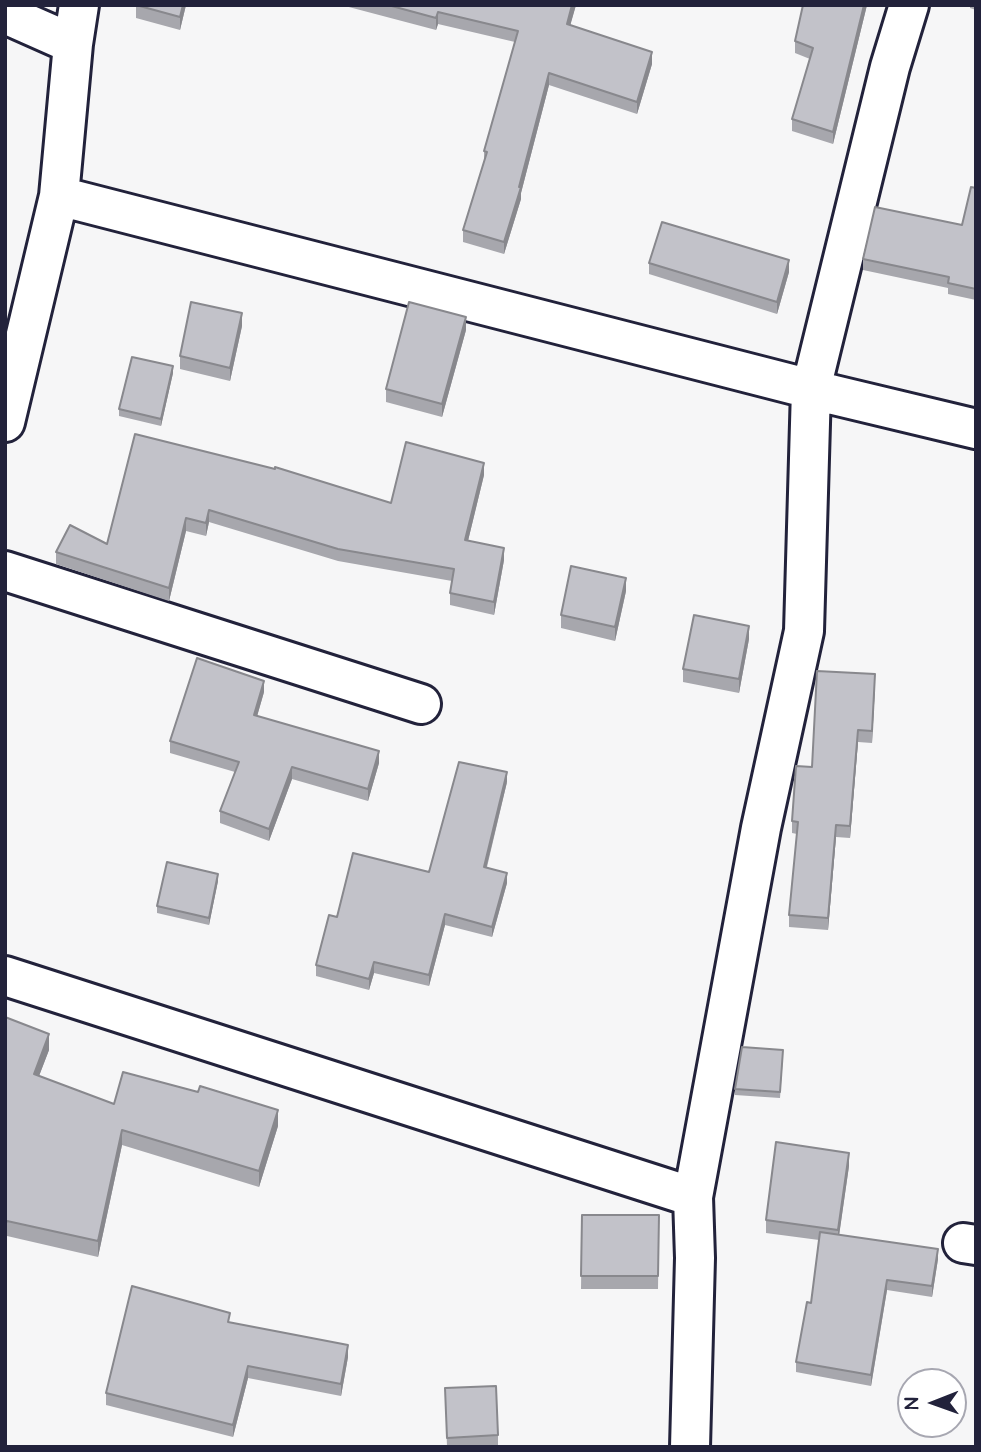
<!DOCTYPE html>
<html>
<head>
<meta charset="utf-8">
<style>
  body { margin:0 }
  #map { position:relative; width:981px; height:1452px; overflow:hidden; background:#f6f6f7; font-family:"Architects Daughter",sans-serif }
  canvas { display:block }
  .frame { position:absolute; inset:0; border:7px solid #22223b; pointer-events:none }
  .north { position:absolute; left:897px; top:1368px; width:70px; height:70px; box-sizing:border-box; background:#fff; border:2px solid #a7a7b1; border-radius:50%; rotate:269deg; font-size:19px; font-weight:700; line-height:28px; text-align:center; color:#22223b }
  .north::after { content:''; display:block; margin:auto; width:24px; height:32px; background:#22223b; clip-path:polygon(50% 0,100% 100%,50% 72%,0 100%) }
</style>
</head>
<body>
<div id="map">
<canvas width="981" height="1452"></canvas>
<div class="frame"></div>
<div class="north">N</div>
</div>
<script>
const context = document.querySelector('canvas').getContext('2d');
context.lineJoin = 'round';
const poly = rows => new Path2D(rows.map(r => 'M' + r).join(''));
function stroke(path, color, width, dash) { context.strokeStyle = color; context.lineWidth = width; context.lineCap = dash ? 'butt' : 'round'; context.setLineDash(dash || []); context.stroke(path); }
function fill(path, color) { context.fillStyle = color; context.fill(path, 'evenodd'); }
const minor = poly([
  [5,14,73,44],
  [59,196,834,395,976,429],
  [5,422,59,196,73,44,79,5],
  [5,571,421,704],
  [5,976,693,1197],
  [963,1243,976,1245],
  [690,1447,695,1258,693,1197,761,828,804,631,811,389,890,67,909,5]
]);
const wall = poly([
  [136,5,186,5,180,30,136,18],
  [345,5,576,5,570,25,652,64,637,114,549,85,521,193,521,199,504,254,463,242,463,230,484,161,484,151,515,42,438,24,436,30,345,6],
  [803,5,867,5,833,144,792,131,792,119,810,59,795,53,795,41],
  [970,5,976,5,976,10,970,8],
  [976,188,976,300,948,294,948,288,863,270,863,259,962,225],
  [649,263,789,272,777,314,649,274],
  [242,326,230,381,180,369,180,356],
  [466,330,442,417,386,402,386,389],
  [173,373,161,426,119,416,119,409],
  [135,434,391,503,484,475,468,541,504,560,494,615,450,605,450,593,452,581,338,561,209,522,206,536,186,531,169,601,56,564,56,552,107,544],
  [626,591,615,641,561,628,561,615],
  [749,639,739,693,683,682,683,669],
  [875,686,872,743,858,742,850,838,836,837,828,930,789,927,789,915,797,834,792,833,792,821,812,767],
  [264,692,257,716,379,763,368,801,292,779,269,841,220,823,220,811,235,772,170,753,170,741],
  [507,782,487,867,507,883,492,937,445,925,429,986,374,973,369,990,316,976,316,965,337,917,429,872],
  [218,881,209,925,157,913,157,906],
  [5,1017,49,1050,39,1076,114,1104,278,1126,259,1187,122,1145,98,1257,7,1236,5,1241],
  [783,1057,780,1098,735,1095,735,1089],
  [849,1166,839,1235,938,1259,932,1297,887,1290,871,1386,796,1372,796,1362,811,1303,819,1240,766,1233,766,1220],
  [582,1215,659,1215,658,1289,581,1289],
  [230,1323,348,1357,341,1396,248,1378,233,1437,106,1405,106,1393],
  [445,1388,498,1435,498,1447,447,1447]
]);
const shadedWall = poly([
  [183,5,186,5,180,30,180,17],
  [572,5,576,5,567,37,567,24],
  [864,5,867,5,833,144,833,132],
  [438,12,438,24,436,30,436,18],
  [652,52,652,64,637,114,637,102],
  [549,73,549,85,521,193,521,199,504,254,504,242],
  [789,260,789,272,777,314,777,302],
  [242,313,242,326,230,381,230,368],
  [466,317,466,330,442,417,442,404],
  [173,366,173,373,161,426,161,419],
  [484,463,484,475,465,553,465,540],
  [209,510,209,522,206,536,206,523],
  [186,518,186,531,169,601,169,588],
  [504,548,504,560,494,615,494,602],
  [626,578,626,591,615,641,615,627],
  [749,626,749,639,739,693,739,679],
  [875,674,875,686,872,743,872,731],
  [264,681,264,692,254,727,254,715],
  [858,730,858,742,850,838,850,826],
  [379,751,379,763,368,801,368,789],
  [292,767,292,779,269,841,269,829],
  [507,772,507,782,484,877,484,867],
  [836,825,836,837,828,930,828,918],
  [507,873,507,883,492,937,492,927],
  [218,874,218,881,209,925,209,918],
  [445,914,445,925,429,986,429,975],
  [374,962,374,973,369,990,369,979],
  [49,1034,49,1050,34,1089,34,1074],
  [278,1110,278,1126,259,1187,259,1171],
  [122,1130,122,1145,98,1257,98,1241],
  [849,1153,849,1166,838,1243,838,1230],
  [7,1221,7,1236,5,1241,5,1225],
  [938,1249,938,1259,932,1297,932,1286],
  [887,1280,887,1290,871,1386,871,1375],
  [348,1345,348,1357,341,1396,341,1384],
  [248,1366,248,1378,233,1437,233,1425]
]);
const building = poly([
  [136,5,183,5,180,17,136,5],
  [388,5,572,5,567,24,652,52,637,102,549,73,519,187,521,187,504,242,463,230,487,152,484,151,518,31,438,12,436,18,388,5],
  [803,5,864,5,833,132,792,119,813,48,795,41,803,5],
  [971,187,976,188,976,289,948,283,949,277,863,259,875,207,962,225,971,187],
  [662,222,789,260,777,302,649,263,662,222],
  [191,302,242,313,230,368,180,356,191,302],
  [409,302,466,317,442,404,386,389,409,302],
  [132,357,173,366,161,419,119,409,132,357],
  [135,434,275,469,275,467,391,503,406,442,484,463,465,540,504,548,494,602,450,593,454,569,338,549,209,510,206,523,186,518,169,588,56,552,70,525,107,544,135,434],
  [571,566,626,578,615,627,561,615,571,566],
  [694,615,749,626,739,679,683,669,694,615],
  [197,658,264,681,254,715,379,751,368,789,292,767,269,829,220,811,239,762,170,741,197,658],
  [817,671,875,674,872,731,858,730,850,826,836,825,828,918,789,915,798,822,792,821,796,766,812,767,817,671],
  [459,762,507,772,484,867,507,873,492,927,445,914,429,975,374,962,369,979,316,965,329,915,337,917,353,853,429,872,459,762],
  [167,862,218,874,209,918,157,906,167,862],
  [5,1017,49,1034,34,1074,114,1104,123,1072,198,1092,200,1086,278,1110,259,1171,122,1130,98,1241,7,1221,5,1225,5,1017],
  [742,1047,783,1050,780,1092,735,1089,742,1047],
  [776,1142,849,1153,838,1230,766,1220,776,1142],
  [582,1215,659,1215,658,1276,581,1276,582,1215],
  [820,1232,938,1249,932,1286,887,1280,871,1375,796,1362,807,1302,811,1303,820,1232],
  [132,1286,230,1313,228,1322,348,1345,341,1384,248,1366,233,1425,106,1393,132,1286],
  [496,1386,498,1435,447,1438,445,1388,496,1386]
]);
stroke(minor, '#22223b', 44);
stroke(minor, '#fff', 38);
fill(wall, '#a7a7ad');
fill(shadedWall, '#88888d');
fill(building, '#c2c2c9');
stroke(building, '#88888d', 2);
</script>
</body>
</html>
